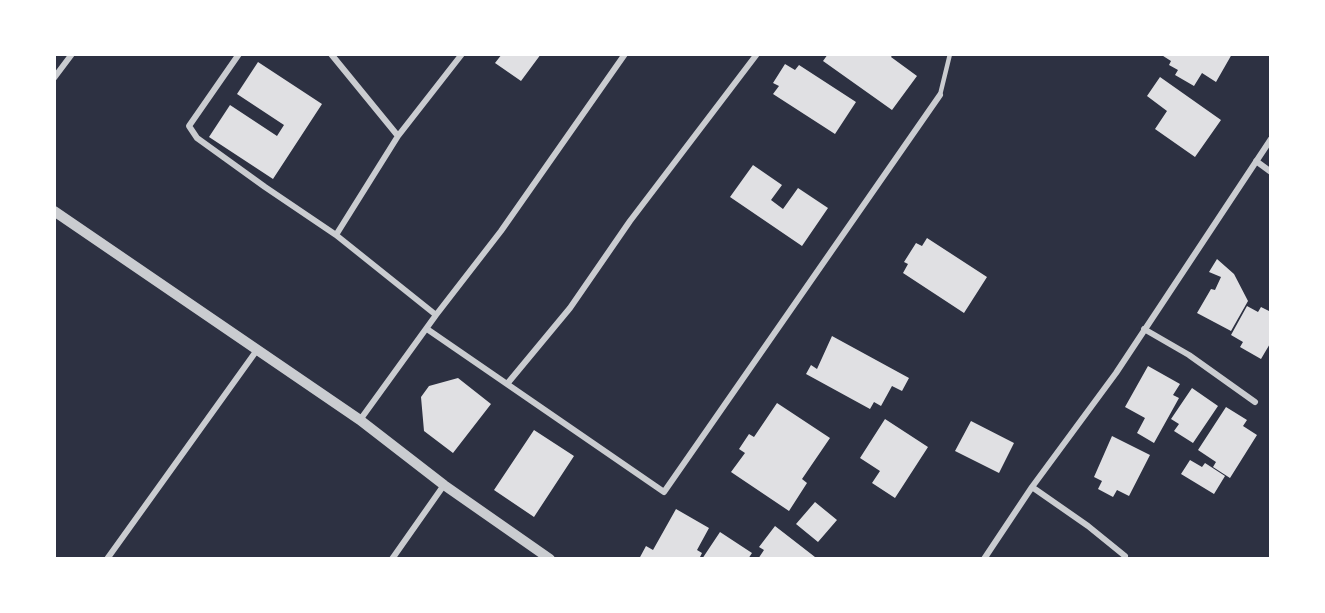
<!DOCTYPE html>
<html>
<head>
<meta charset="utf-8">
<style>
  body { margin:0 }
  #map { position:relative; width:1325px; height:613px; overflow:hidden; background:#2d3142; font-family:"Open Sans",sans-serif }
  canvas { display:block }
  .frame { position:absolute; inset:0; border:56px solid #fff; pointer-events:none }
</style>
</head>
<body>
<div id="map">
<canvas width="1325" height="613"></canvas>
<div class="frame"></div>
</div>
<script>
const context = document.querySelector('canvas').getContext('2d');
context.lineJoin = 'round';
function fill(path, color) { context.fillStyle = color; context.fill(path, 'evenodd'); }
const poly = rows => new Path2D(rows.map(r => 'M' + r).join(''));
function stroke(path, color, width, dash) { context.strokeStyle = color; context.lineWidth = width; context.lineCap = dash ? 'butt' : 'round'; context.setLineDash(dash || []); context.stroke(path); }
const building = poly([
  [502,54,541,54,521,81,495,63],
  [828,54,893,54,891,57,917,76,892,110,823,61],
  [1160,54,1232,54,1216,82,1202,73,1194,86,1175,75,1178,70,1169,65,1171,61],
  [258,62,322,104,273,179,209,137,230,105,277,136,284,125,237,94],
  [785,64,795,70,799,65,856,102,835,134,773,94,779,86,773,83],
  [1160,77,1221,120,1195,157,1155,129,1167,111,1147,96],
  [753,165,782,185,771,200,783,209,798,188,828,208,802,246,730,197],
  [927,238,987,277,964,313,903,273,908,264,904,262,916,243,922,246],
  [1217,259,1234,274,1248,301,1231,331,1197,313,1211,289,1215,290,1221,277,1209,272],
  [1247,306,1258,312,1261,307,1271,312,1271,342,1261,359,1240,347,1243,342,1231,335],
  [832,336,909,378,902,391,892,386,881,406,874,402,870,409,806,374,811,365,817,369],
  [1148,366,1180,384,1173,395,1179,398,1154,443,1137,433,1145,418,1125,407],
  [458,378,491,404,453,453,424,431,421,397,429,386],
  [1192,388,1218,406,1193,443,1174,431,1179,424,1171,419],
  [777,403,830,438,802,479,807,483,789,511,731,472,745,453,739,449,749,434,754,437],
  [1226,407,1247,420,1243,426,1257,435,1230,478,1213,467,1216,462,1198,450],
  [885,419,928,447,895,498,872,483,880,471,860,458],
  [971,421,1014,443,999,473,955,451],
  [534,430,574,456,534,517,494,490],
  [1112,436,1150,455,1129,496,1117,490,1113,497,1098,489,1102,481,1094,477],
  [1190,460,1202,467,1205,463,1225,476,1214,494,1181,474],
  [815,502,837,520,818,542,796,524],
  [676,509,709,528,697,550,702,553,699,559,639,559,646,546,653,550],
  [775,526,815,557,814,559,758,559,764,550,759,547],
  [720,532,752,553,748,559,702,559]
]);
const service = poly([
  [940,95,950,54]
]);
const minor = poly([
  [239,54,189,126,197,138,265,187,336,235],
  [331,54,398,136],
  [54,78,72,54],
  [1256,161,1271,172],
  [436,315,336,235,398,136,462,54],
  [427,329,664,492,940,95],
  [1144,329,1189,355,1255,402],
  [507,384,570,308,630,221,757,54],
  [360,420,436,315,501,231,625,54],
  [1032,487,1088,526,1125,556],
  [107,559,257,350],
  [392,559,444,485],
  [984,559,1032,487,1116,373,1271,139]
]);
const tertiary = poly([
  [54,211,360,420,444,485,550,559]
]);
fill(building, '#e0e0e3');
stroke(service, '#caccd0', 4.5);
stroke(minor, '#caccd0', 6);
stroke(tertiary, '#caccd0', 10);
</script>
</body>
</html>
